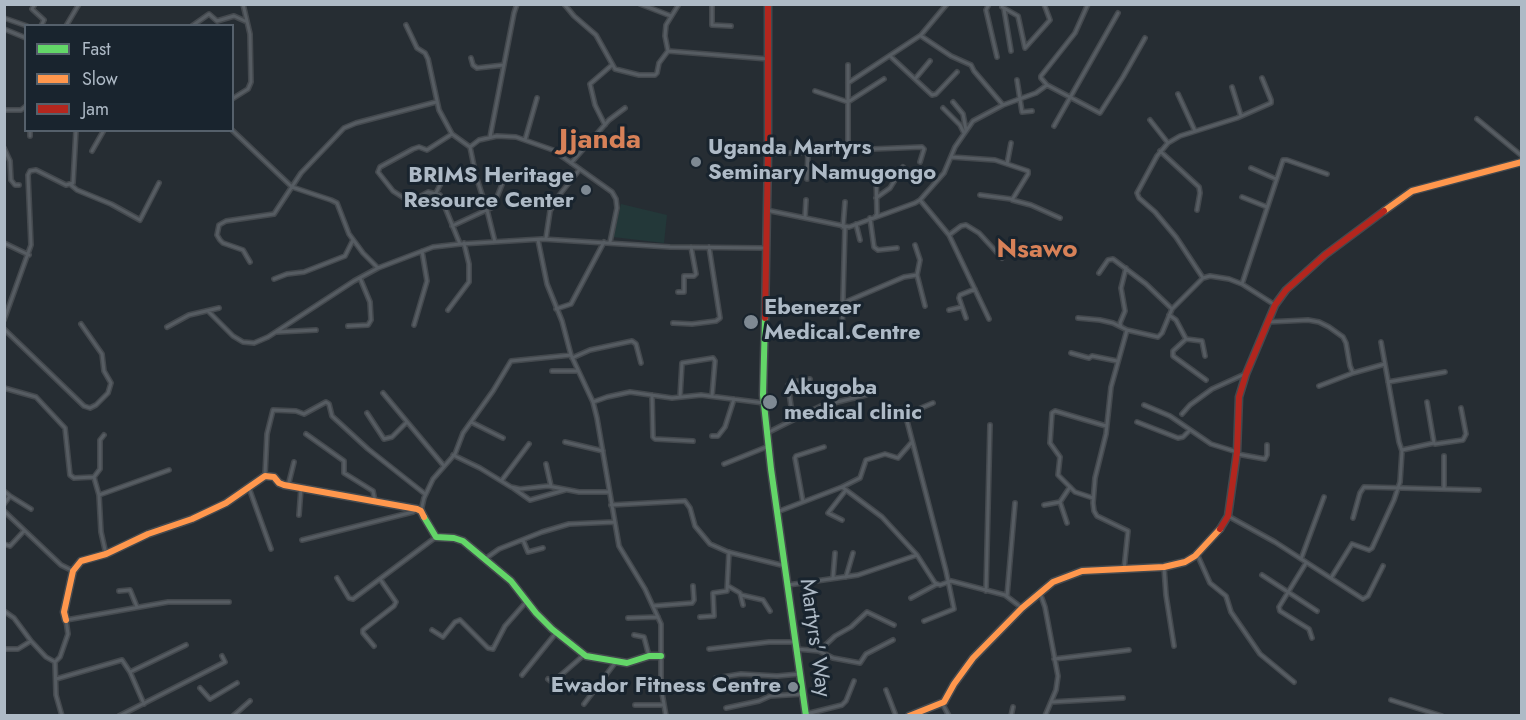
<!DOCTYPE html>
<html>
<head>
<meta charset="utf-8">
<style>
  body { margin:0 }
  #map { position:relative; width:1526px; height:720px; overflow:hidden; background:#262d33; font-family:Jost,sans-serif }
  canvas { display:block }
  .frame { position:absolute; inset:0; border:6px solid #aebac6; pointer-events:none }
  .legend { position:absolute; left:24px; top:24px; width:210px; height:108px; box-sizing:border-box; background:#19242e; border:2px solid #55606b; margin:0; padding:8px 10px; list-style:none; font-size:18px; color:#aebac6 }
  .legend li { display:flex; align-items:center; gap:12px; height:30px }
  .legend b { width:30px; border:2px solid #55606b }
</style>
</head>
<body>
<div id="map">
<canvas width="1526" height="720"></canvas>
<div class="frame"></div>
<ul class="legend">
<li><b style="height:8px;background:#63d668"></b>Fast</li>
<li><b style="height:8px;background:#ff974d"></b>Slow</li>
<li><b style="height:8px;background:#b3261e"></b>Jam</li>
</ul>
</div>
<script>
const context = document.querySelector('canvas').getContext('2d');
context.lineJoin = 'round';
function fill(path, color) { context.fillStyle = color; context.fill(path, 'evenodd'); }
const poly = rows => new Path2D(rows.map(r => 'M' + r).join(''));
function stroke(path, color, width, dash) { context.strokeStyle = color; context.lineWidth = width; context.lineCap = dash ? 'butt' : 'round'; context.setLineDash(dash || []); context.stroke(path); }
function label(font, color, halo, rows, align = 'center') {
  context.font = font + ' Jost,sans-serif'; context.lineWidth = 6; context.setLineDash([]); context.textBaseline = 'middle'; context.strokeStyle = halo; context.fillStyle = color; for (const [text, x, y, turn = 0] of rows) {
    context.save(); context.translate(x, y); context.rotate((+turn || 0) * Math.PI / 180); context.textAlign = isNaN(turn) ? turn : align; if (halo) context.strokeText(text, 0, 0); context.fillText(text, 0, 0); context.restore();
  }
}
const green = poly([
  [621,204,667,215,664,243,613,237]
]);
const street = poly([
  [35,4,32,9,44,20,41,26],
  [564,4,574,16,596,35,615,69,639,75,655,75,657,73,659,63,668,51,665,36,666,25,679,4],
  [640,4,671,16],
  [712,4,712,25,731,26],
  [989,4,986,10,997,57],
  [1088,4,1075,33,1041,76,1041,78,1047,85,1100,113,1123,77,1145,38],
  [1002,7,1018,16,1025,48,1050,20,1044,4],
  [1004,9,1011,51],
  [4,18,27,26],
  [406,25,417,48,425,53,428,59,439,110,452,134,470,147],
  [66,26,79,4],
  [192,26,209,14,217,21,234,16,245,21],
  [4,29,26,38],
  [921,36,951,56,971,65,974,71,1003,105],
  [668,51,768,59],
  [890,56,932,95,936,94,957,72],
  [471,58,473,65,477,68,504,65],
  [915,79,930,61],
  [1017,80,1022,112,1032,111],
  [848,83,921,35,947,4],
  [1232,87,1241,116],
  [815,91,848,102,884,79],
  [1178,94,1195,131],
  [232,99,248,89,251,82,250,34,243,4],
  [953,102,963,114,966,130],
  [943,108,960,125,964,133],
  [4,110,21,110,26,106],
  [1477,119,1522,156],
  [1150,120,1168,143],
  [605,125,595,105,590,84,612,65],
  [1054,126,1118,13],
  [232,130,292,187,331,200,337,203,349,234,363,253,378,268,433,247,460,244,542,239,670,247,765,248],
  [452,134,427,150,419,147,413,149,380,167,378,172,393,191,410,202,428,192,440,195,460,244],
  [30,136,30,130],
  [490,137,514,13,517,4],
  [525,140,537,98],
  [4,148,10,161,11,180,15,185,19,185],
  [848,150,922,147,924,149,920,162],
  [92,151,104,130],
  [1160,151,1199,187,1200,193,1197,210],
  [768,154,848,150,848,65],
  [951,157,995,160,1028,171,1028,174,1012,200,1031,205,1060,218],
  [571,163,609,120,625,108],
  [1007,164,1011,143],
  [433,168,442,181,436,193],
  [1251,168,1276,179],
  [807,179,808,152],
  [71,185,77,190,111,204,140,220,159,183],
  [980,195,1011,199],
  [1242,197,1267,207],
  [876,198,890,188,903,167],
  [920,200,949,235,989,319],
  [766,210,849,227,915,203,920,200,944,173,955,147,973,121,1003,105,1036,93,1047,85],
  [805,217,806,200],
  [875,217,877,214,876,173],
  [870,218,874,247,878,250,897,248],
  [856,224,860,240],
  [452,226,493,207,503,182],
  [843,227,845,202],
  [949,235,961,226,966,225,979,233,1002,258],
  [546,238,550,211,557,198,580,169],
  [538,240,547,284,562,321,571,355,593,402,597,418,619,546,645,589,661,624,661,687,666,716],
  [495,242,487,210,476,176,470,147,479,140,497,136,516,137,553,150,612,192,616,199,617,208,610,242],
  [4,243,29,255],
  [915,245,920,260,917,275],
  [250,262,243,250,223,243,220,240,217,235,219,225,226,221,274,214,301,173,344,128,356,123,436,102],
  [1099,273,1108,260,1113,259,1146,284,1172,309],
  [1203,278,1176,237,1155,212,1139,198,1137,193,1157,156,1168,143,1180,136,1237,118,1271,103,1271,100,1262,78],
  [274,279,287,274,304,272,345,256,353,240],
  [1242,284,1283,160,1287,160,1327,174],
  [678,292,684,292,684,276,694,276,696,274,691,247],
  [843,303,904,277,917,275,925,306],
  [556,309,571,304,604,242],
  [448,310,469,282,469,264,464,243],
  [949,310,962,307],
  [208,311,233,336,243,342,254,343,268,337,354,281,378,268],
  [1169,315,1176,320,1186,339,1202,341,1205,356],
  [966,318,959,298,960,295,975,289],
  [1078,318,1100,320,1113,323,1127,330,1158,337,1162,333,1172,309,1203,278,1210,276,1229,279,1242,284,1275,305],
  [4,320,31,245,28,175,30,171,36,170,66,185,73,183,76,130],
  [1267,322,1308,320,1319,322,1329,327,1343,337,1346,343,1350,366,1353,373,1385,364],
  [673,323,692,324,716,321,720,318,709,247],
  [414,325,427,281,422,251],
  [348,326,368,325,371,320,370,302,360,278],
  [167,327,189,315,219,308],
  [1121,327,1120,323,1125,311,1121,288,1126,268],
  [4,329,84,406,90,408,96,405,108,393,111,383,104,371,102,354,81,324],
  [277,332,316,330],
  [842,332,845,227],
  [1186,339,1173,351,1173,356,1206,380],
  [1071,353,1089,358,1092,356,1117,361],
  [572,358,590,350,632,341,636,344,641,363],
  [552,371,578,371],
  [1388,382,1445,372],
  [1319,386,1353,373],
  [4,388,36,397,65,428,70,475,74,478,94,477,95,481,99,495,101,532,106,554],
  [383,393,444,466],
  [652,395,653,437,655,439,693,441],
  [680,397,682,363,713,358,715,361,712,396],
  [593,402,607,397,630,392,672,398,701,395,764,403],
  [1144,405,1170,416,1211,444,1237,452],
  [367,413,384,439,392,437,407,422],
  [1182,414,1190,405,1212,389,1245,374],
  [793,420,788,385,793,382,810,379],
  [471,422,503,438],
  [1137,422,1178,438,1183,437,1189,431],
  [767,433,821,406,866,395],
  [306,434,344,461,344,473,373,491,375,501],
  [712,436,718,436,725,427,734,399],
  [565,442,603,451],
  [1435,444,1463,440,1466,434,1461,408],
  [1402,450,1434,443,1427,402],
  [1237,454,1265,459,1267,455,1267,445],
  [453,455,480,468,511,487,520,489,548,486,579,492,609,492],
  [1444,456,1444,489],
  [546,464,551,486],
  [724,464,769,446],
  [265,475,267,434,273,410,296,411,304,414,326,402,329,404,332,416,368,449,425,494],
  [94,477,100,469,100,440,104,435],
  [502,480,529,444],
  [288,486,294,462],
  [842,487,860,478,866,460,885,454,898,458,912,442],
  [249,488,271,549],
  [513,488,530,500,565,490],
  [4,491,10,496,4,504],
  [99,495,169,470],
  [10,496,31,509],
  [1093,498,1075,492,1058,475,1060,457,1050,443,1052,413,1055,411,1106,426],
  [803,502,795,458,796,456,824,447],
  [1060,502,1067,523],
  [611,505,685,501,690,508,695,526,710,544,728,552,785,566],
  [1044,505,1060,502,1070,487],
  [4,511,61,565,73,571],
  [421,511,424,498,433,479,455,454,463,433,493,391,511,361,571,355],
  [777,512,842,487,882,517,917,555,935,583,940,585,951,581,1005,595,1022,608],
  [299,515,301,488],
  [1228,516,1275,542,1363,599,1368,596,1383,566],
  [1353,518,1360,493,1364,487,1479,490],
  [842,520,828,513,846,490],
  [302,540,413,512,417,509],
  [523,540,528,552,543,548],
  [4,544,10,546,24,531],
  [1197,554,1210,583,1226,596,1231,612,1260,654,1294,682],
  [485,559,499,549,542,532,569,524,614,522],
  [1301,559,1324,497],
  [1306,563,1279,607,1280,611,1309,629,1312,638],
  [1164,567,1166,595,1174,646],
  [1124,569,1128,531,1097,516,1094,511,1093,503,1095,478,1106,434,1111,387,1127,330],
  [1262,575,1317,611],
  [833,577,835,553],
  [846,577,853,553],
  [337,578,349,598,353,599,436,537],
  [1331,578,1352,544,1369,550,1372,548,1394,500,1400,482,1402,451,1399,442,1381,342],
  [788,585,858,575,917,555],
  [728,586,740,593,743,605],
  [119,591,130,590,137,607],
  [986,591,990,425],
  [1040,593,1045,607,1058,676,1056,690,1045,716],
  [741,595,763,600,770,611],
  [1007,596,1015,503],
  [911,598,937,584],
  [653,606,692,603,694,600,693,586],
  [4,611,14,618,31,641,46,657,55,662],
  [700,617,714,616,713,593,727,591,729,552],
  [628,618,658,617],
  [924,621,954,609,946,571,906,417,907,414,933,403],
  [432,630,443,637,455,622,460,620,488,648,493,649,505,626,527,601],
  [634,635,644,637,649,656],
  [374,646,363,633,363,630,394,606,396,602,380,579],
  [4,649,18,649,31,641],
  [709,649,769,642,796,642],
  [797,649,819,651,835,636,851,627,867,612,894,625],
  [819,651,833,658,860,663,866,654,893,640],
  [1054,659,1129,650],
  [130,672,186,645],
  [522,675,556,633],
  [716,678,741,674,777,676,800,674],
  [56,679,122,660,130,672,144,704],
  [548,679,552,682,554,681,584,655],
  [200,688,210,699,237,683],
  [886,690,896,716],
  [1391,700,1442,716],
  [1051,702,1123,698],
  [942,703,949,716],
  [584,704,615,663],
  [635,705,663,705],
  [726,708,759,701,770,696,803,694],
  [806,714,842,705,846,701,854,681],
  [62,716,56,695,55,662,60,657,68,634,66,620,168,602,229,602],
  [119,716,225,662,222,656],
  [233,716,250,701],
  [1011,716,1013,707]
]);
const fast = poly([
  [765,318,763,395,771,469,806,716],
  [424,517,436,537,454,538,463,541,511,581,536,613,552,629,586,656,627,663,649,656,661,656]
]);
const slow = poly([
  [1384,211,1412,191,1522,162],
  [66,620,64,612,73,571,81,561,106,554,148,534,192,519,226,503,265,476,274,477,279,483,284,485,417,509,421,511,424,517],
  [909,716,944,702,954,684,973,658,1022,608,1053,582,1082,571,1164,567,1185,562,1195,556,1220,529]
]);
const jam = poly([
  [765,318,768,154,768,4],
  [1220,529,1228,516,1237,452,1239,397,1246,374,1275,305,1286,290,1325,255,1384,211]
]);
const markers = [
  [696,162,6,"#7e8993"],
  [586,190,6,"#7e8993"],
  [751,322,8,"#7e8993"],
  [770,402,8,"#7e8993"],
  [793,687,6,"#7e8993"]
];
const poiNames = [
  ["Uganda Martyrs",708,149],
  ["Seminary Namugongo",708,174],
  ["BRIMS Heritage",574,177,"right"],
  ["Resource Center",574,202,"right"],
  ["Ebenezer",764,309],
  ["Medical.Centre",764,334],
  ["Akugoba",784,389],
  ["medical clinic",784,414],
  ["Ewador Fitness Centre",781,687,"right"]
];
const streetNames = [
  ["Martyrs' Way",814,638,82]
];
const quarterNames = [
  ["Nsawo",1037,251]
];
const districtNames = [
  ["Jjanda",600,141]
];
fill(green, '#233839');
stroke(street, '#44494e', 6);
stroke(fast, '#44494e', 9);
stroke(slow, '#44494e', 9);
stroke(jam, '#44494e', 9);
stroke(street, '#565c62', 3);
stroke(fast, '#63d668', 6);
stroke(slow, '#ff974d', 6);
stroke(jam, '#b3261e', 6);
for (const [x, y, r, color] of markers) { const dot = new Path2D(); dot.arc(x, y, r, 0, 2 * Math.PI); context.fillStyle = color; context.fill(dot); stroke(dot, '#19242e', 2); }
label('bold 22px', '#aebac6', '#19242e', poiNames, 'left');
label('22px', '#aebac6', '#19242e', streetNames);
label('bold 26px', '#d78158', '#19242e', quarterNames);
label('bold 28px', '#d78158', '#19242e', districtNames);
</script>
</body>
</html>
